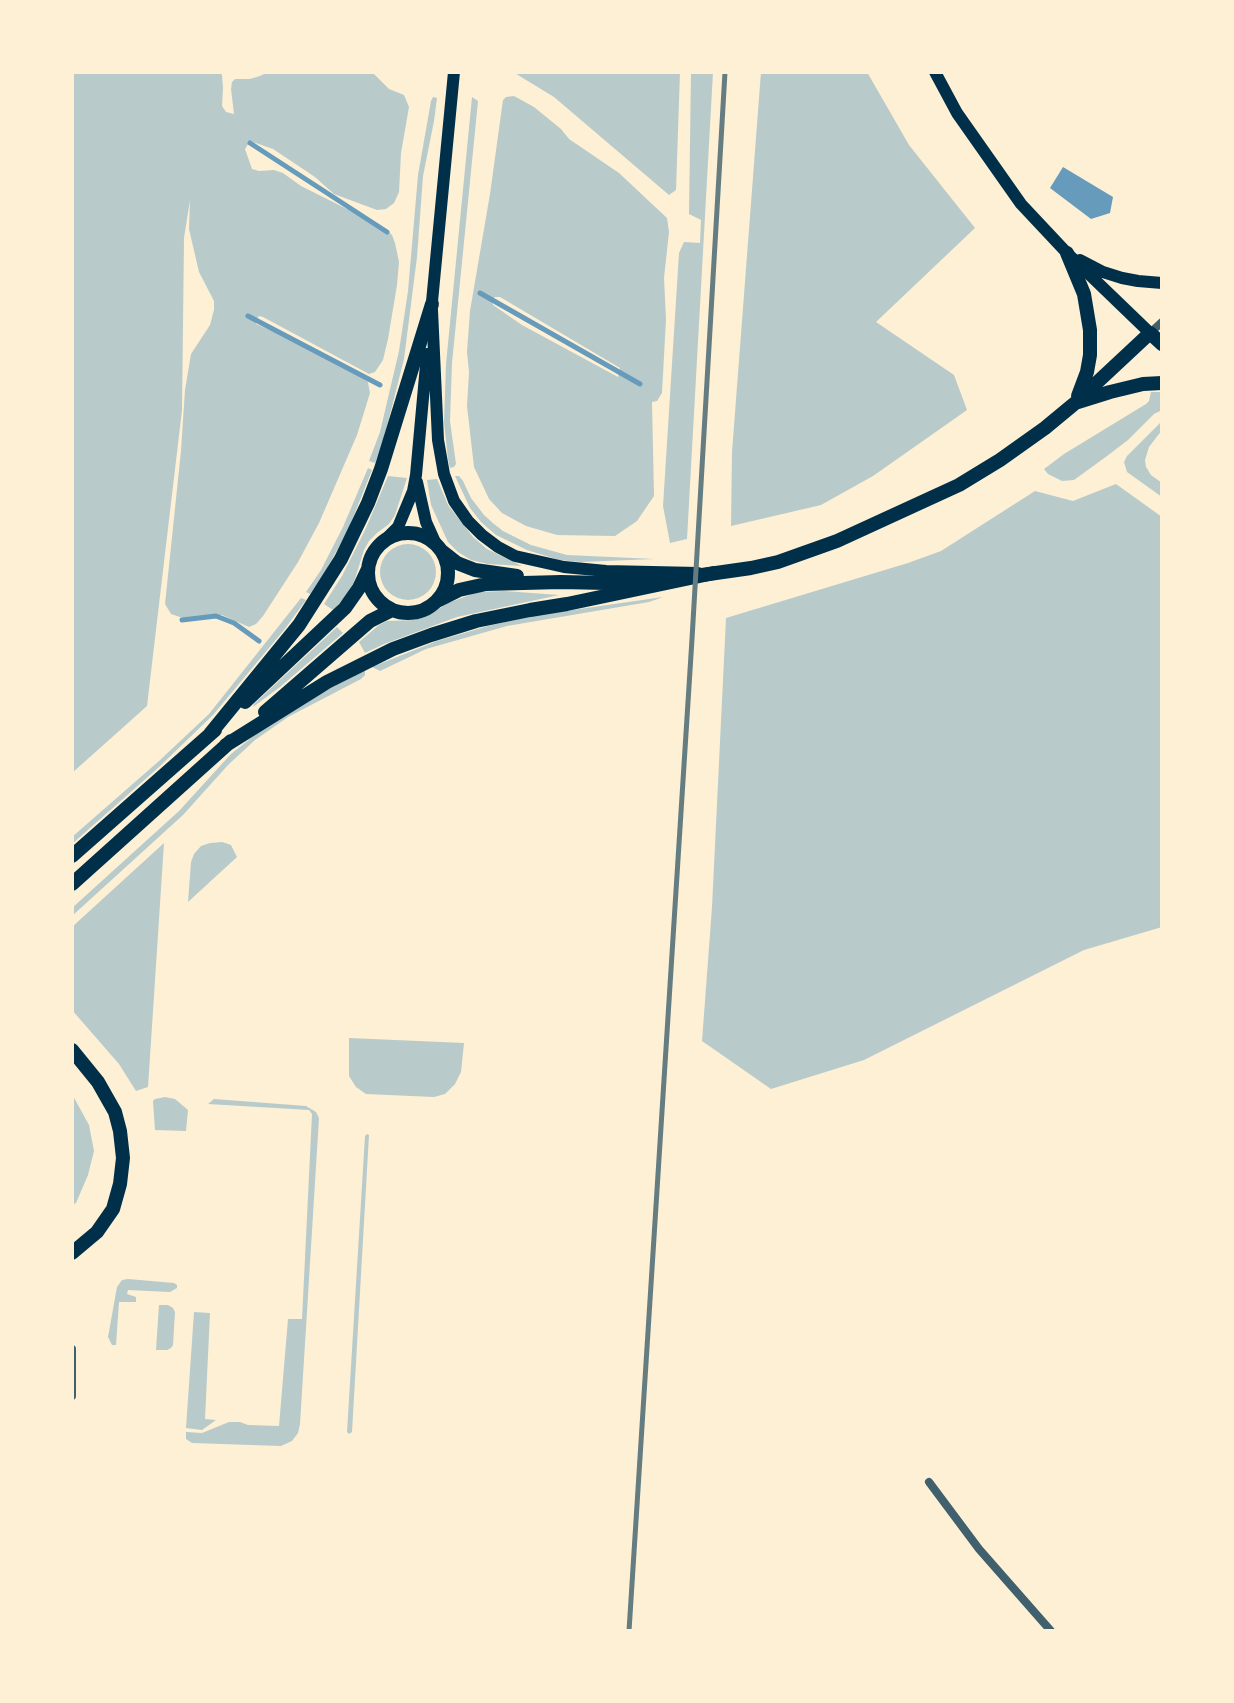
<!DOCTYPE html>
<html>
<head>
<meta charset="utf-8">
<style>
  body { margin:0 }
  #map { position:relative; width:1234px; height:1703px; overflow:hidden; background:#fdf0d5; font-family:"Crimson Pro",serif }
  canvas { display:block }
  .frame { position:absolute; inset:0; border:74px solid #fdf0d5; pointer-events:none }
</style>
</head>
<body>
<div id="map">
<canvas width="1234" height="1703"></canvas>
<div class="frame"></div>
</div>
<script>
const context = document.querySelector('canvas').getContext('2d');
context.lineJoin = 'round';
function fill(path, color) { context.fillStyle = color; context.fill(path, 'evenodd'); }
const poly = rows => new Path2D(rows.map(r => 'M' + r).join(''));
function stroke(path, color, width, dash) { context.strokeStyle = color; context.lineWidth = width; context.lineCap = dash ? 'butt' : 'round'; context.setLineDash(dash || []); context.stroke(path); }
const green = poly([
  [72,72,212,72,212,74,214,72,219,72,222,75,223,88,222,106,226,112,234,114,231,89,232,82,235,79,250,79,260,76,268,72,372,72,389,89,404,95,409,107,401,153,399,192,394,203,386,209,377,210,334,194,315,177,273,149,250,141,245,149,252,169,259,171,274,170,283,173,301,186,385,228,392,235,395,243,399,262,397,285,388,339,383,360,375,372,369,374,263,317,259,316,256,320,256,324,317,351,362,375,368,382,370,393,357,435,319,523,298,562,263,616,256,624,249,627,222,615,209,615,186,619,171,614,165,604,181,451,185,390,191,354,210,325,214,310,214,301,199,272,189,229,190,200,184,238,182,410,147,706,72,773],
  [513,72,680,72,676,190,669,195,554,97],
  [691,72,713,72,687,539,670,543,663,506,679,253,684,242,700,243,701,220,689,214],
  [761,72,867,72,909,145,975,228,876,322,954,375,967,410,873,476,821,505,731,526,732,452],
  [514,96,534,107,561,129,569,139,619,173,667,218,669,232,664,278,666,319,662,393,657,401,652,402,654,496,637,521,615,536,557,535,526,526,502,513,489,499,474,467,467,406,469,372,467,352,470,311,490,194,503,100,506,97],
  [495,297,500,297,620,368,618,377,522,325,493,305,492,300],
  [433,97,437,98,434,121,423,176,417,257,404,359,383,442,375,463,369,461,380,432,399,351,408,291,418,175,431,101],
  [472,97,478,101,452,363,450,421,456,464,454,467,450,468,448,459,444,422,446,364],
  [1151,392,1162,392,1162,410,1154,414,1128,440,1107,456,1074,480,1062,481,1048,474,1044,469,1064,454,1146,404,1149,401],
  [1162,421,1162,430,1149,447,1145,460,1146,467,1151,475,1162,483,1162,497,1127,472,1124,462,1127,456],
  [368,468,372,470,348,530,324,574,310,594,306,592,321,570,343,527],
  [388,476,407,478,395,515,389,524,377,533,369,541,364,550,354,582,346,596,333,610,324,604,342,576,366,528],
  [455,476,459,476,463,481,471,498,484,515,494,524,503,531,531,545,567,555,655,559,580,562,559,560,527,550,496,535,481,522,470,508],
  [437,479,448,505,473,537,487,549,522,566,488,564,471,560,458,552,448,542,431,505,427,480],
  [1116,484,1162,517,1162,927,1084,950,864,1060,771,1089,702,1041,712,907,726,618,908,563,941,551,1035,491,1073,501],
  '380 572a28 28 0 1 1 56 0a28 28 0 1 1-56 0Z',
  [504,591,559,595,457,617,384,644,365,653,359,642,379,625,387,621,415,620,427,616,448,603,478,592],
  [663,597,649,602,507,626,426,649,380,671,372,667,437,641,488,626,531,616],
  [301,598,306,600,284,630,213,715,159,767,72,844,72,837,159,761,209,714],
  [337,627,343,633,280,687,253,707,254,704],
  [365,670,365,675,361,679,288,717,255,740,228,765,183,815,72,916,72,908,179,811,231,754,265,727,318,695],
  [222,842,231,845,237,857,188,902,191,862,194,854,201,846,210,843],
  [164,843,148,1087,136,1091,119,1064,72,1010,72,927],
  [349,1038,464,1043,461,1072,455,1084,445,1094,434,1097,366,1094,356,1087,349,1076],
  [72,1094,89,1125,94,1151,88,1175,76,1203,72,1205],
  [165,1097,175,1099,188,1110,186,1131,155,1130,153,1101,155,1099],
  [214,1099,306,1106,316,1112,319,1118,300,1424,298,1433,292,1441,281,1446,192,1443,186,1439,186,1432,202,1433,229,1422,240,1422,248,1425,279,1426,288,1319,302,1319,312,1114,309,1110,208,1104],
  [367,1134,369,1135,352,1432,349,1434,347,1432,365,1136],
  [128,1279,174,1283,177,1285,177,1288,170,1292,128,1290,127,1294,136,1297,136,1302,119,1302,116,1345,112,1345,108,1337,117,1287,122,1280],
  [159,1305,168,1305,173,1308,175,1312,173,1345,171,1348,167,1350,156,1350],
  [194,1312,210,1313,205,1419,216,1420,202,1430,186,1428]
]);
const water = poly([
  [1063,167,1113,197,1110,213,1091,219,1050,188]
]);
const stream = poly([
  [250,143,387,232],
  [480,293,640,384],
  [248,316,380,385],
  [182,620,216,616,234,623,259,641]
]);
const minor = poly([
  [1150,333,1162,322],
  [72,1349,72,1396],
  [929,1482,979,1549,1051,1631]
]);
const secondary = poly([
  [935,72,957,113,1021,204,1067,253,1150,333],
  [1080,260,1103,272,1122,278,1138,281,1162,283],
  [432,310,438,440,444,474,454,501,468,521,482,535,498,547,515,556,564,567,606,571,698,573],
  [431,312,454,72],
  [417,482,426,522,435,542],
  [387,538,398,527,413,491,416,475,427,354]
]);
const primary = poly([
  [1067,253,1084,294,1090,330,1090,355,1087,372,1078,396],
  [1078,402,1110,392,1143,384,1162,383],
  [443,552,457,563,475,570,517,576],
  [702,575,751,568,778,562,837,541,959,485,1000,460,1045,428,1074,404,1150,333,1162,344],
  [439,600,459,590,486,584,561,582,606,583,661,579]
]);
const trunk = poly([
  '368 573a40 40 0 1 1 80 0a40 40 0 1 1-80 0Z',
  [245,702,345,608,359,588,368,569],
  [265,712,370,621,392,610],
  [210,734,299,625,341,559,368,503,381,469,432,304],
  [226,745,327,682,393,649,431,635,476,621,530,610,567,604,714,573],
  [72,856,215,730],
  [72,884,231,741],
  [72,1050,98,1082,115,1112,120,1131,123,1158,120,1184,113,1209,97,1232,72,1253]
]);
const rail = poly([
  [629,1631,692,639,725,72]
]);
fill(green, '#b9caca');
fill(water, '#669bbc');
stroke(stream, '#669bbc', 5);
stroke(minor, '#3f606c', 8);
stroke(secondary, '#003049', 12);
stroke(primary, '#003049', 14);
stroke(trunk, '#003049', 14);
stroke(rail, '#657d81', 5);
</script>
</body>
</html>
